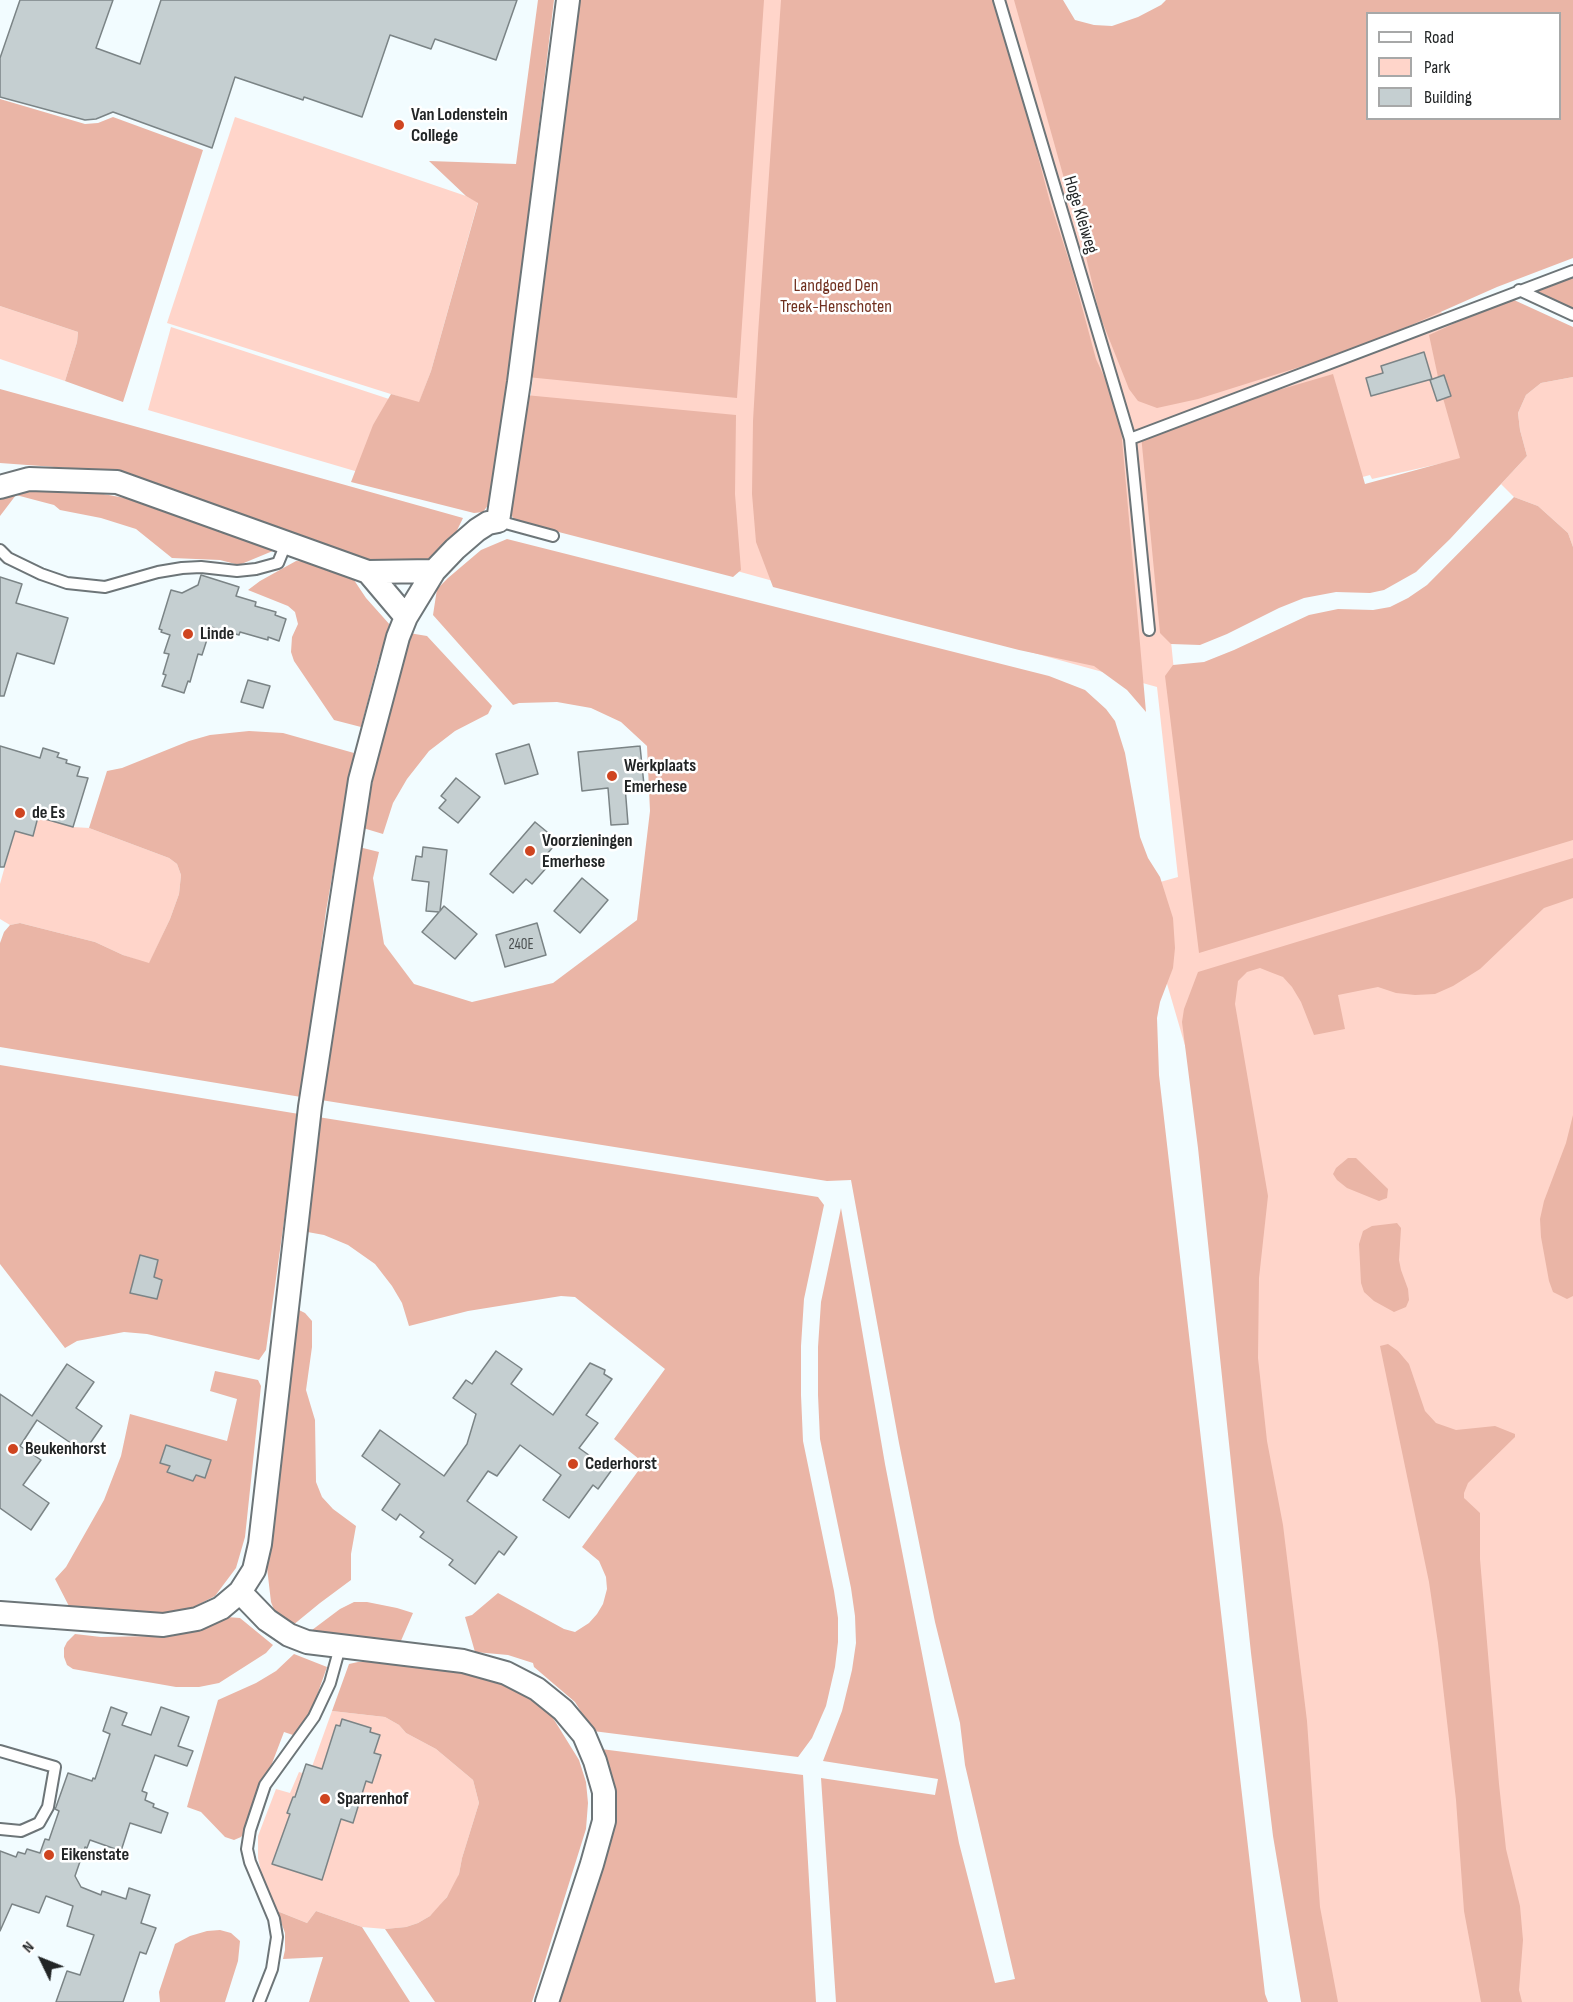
<!DOCTYPE html>
<html>
<head>
<meta charset="utf-8">
<style>
  body { margin:0 }
  #map { position:relative; width:1573px; height:2002px; overflow:hidden; background:#f2fcff; font-family:"Sofia Sans Condensed",sans-serif }
  canvas { display:block }
  .legend { position:absolute; left:1366px; top:12px; width:195px; height:108px; box-sizing:border-box; background:#fff; border:2px solid #a7a8a8; margin:0; padding:8px 10px; list-style:none; font-size:18px; color:#222526 }
  .legend li { display:flex; align-items:center; gap:12px; height:30px }
  .legend b { width:30px; border:2px solid #a7a8a8 }
  .north { position:absolute; left:12px; top:1930px; width:60px; height:60px; -webkit-text-stroke:4px #fff; paint-order:stroke; rotate:313deg; font-size:16px; font-weight:700; line-height:24px; text-align:center; color:#222526 }
  .north::after { content:''; display:block; margin:auto; width:21px; height:27px; background:#222526; clip-path:polygon(50% 0,100% 100%,50% 72%,0 100%) }
</style>
</head>
<body>
<div id="map">
<canvas width="1573" height="2002"></canvas>
<ul class="legend">
<li><b style="height:8px;background:#fff"></b>Road</li>
<li><b style="height:16px;background:#ffd5ca"></b>Park</li>
<li><b style="height:16px;background:#c5cfd1"></b>Building</li>
</ul>
<div class="north">N</div>
</div>
<script>
const context = document.querySelector('canvas').getContext('2d');
context.lineJoin = 'round';
function fill(path, color) { context.fillStyle = color; context.fill(path, 'evenodd'); }
const poly = rows => new Path2D(rows.map(r => 'M' + r).join(''));
function stroke(path, color, width, dash) { context.strokeStyle = color; context.lineWidth = width; context.lineCap = dash ? 'butt' : 'round'; context.setLineDash(dash || []); context.stroke(path); }
function label(font, color, halo, rows, align = 'center') {
  context.font = font + ' "Sofia Sans Condensed",sans-serif'; context.lineWidth = 5; context.setLineDash([]); context.textBaseline = 'middle'; context.strokeStyle = halo; context.fillStyle = color; for (const [text, x, y, turn = 0] of rows) {
    context.save(); context.translate(x, y); context.rotate((+turn || 0) * Math.PI / 180); context.textAlign = isNaN(turn) ? turn : align; if (halo) context.strokeText(text, 0, 0); context.fillText(text, 0, 0); context.restore();
  }
}
const green = poly([
  [581,0,1038,0,1072,126,1368,118,1560,118,1560,14,1573,0,1573,231,1415,301,1456,319,1484,420,1474,456,1372,479,1370,475,1160,532,1175,681,1573,549,1573,2002,1307,2002,1203,1107,1139,888,1178,877,1157,687,516,510],
  [235,117,466,196,478,202,431,371,419,403,167,323],
  [0,306,78,332,77,342,65,381,0,359],
  [171,327,392,400,399,484,148,410],
  [1573,377,1573,547,1568,533,1538,506,1514,497,1501,484,1527,456,1520,430,1518,413,1526,395,1541,383],
  [42,806,45,818,73,827,89,828,169,858,177,864,181,875,179,894,170,919,149,964,123,955,95,942,20,923,10,925,0,919,0,884,13,837,3,827,33,836],
  [332,1711,385,1717,399,1725,406,1733,436,1749,473,1780,479,1803,462,1858,459,1874,454,1887,438,1909,430,1916,418,1923,406,1927,385,1929,362,1927,316,1911,307,1923,277,1911,263,1880,258,1858,258,1836,276,1789,290,1793,299,1772,309,1775]
]);
const forest = poly([
  [538,0,554,0,503,423,489,504,483,512,474,513,351,482,373,425,391,394,419,402,431,371,478,203,466,196,429,161,516,164],
  [577,0,764,0,737,398,527,377],
  [781,0,994,0,1025,107,1050,202,1072,270,1096,359,1113,396,1121,428,1146,712,1127,690,1094,666,1019,650,773,587,756,542,752,494,753,421,758,334],
  [1014,0,1063,0,1075,20,1094,25,1112,26,1138,17,1161,5,1166,0,1573,0,1573,258,1497,287,1357,349,1198,399,1157,408,1138,401,1129,389,1100,316,1086,257],
  [1368,14,1560,14,1560,118,1368,118],
  [0,99,85,124,98,123,113,117,203,150,123,402,65,381,77,342,78,332,0,306],
  [1573,277,1573,308,1537,293,1540,287],
  [1506,300,1514,300,1573,327,1573,377,1541,383,1526,395,1518,413,1520,430,1527,456,1450,539,1416,572,1384,590,1370,593,1336,592,1304,598,1279,608,1227,634,1200,645,1171,644,1160,633,1141,435,1163,424,1333,374,1365,484,1460,458,1441,391,1429,335],
  [0,389,224,451,463,518,445,555,439,562,371,560,142,483,82,469,0,463],
  [525,395,736,415,735,494,741,570,733,577,516,521,510,514],
  [0,485,98,493,141,501,280,548,239,565,220,560,172,558,136,529,101,518,60,510,54,505,16,495,0,516],
  [1514,497,1538,506,1568,533,1573,547,1573,840,1199,953,1165,676,1173,665,1204,662,1234,650,1309,615,1338,609,1373,610,1390,607,1408,598,1427,585],
  [507,539,1049,676,1085,690,1106,709,1115,721,1125,753,1140,837,1148,858,1160,877,1173,918,1175,948,1173,968,1160,1002,1157,1018,1159,1075,1265,1994,1268,2002,836,2002,821,1778,935,1795,938,1779,823,1761,842,1711,852,1670,856,1643,855,1616,851,1588,820,1439,818,1395,818,1347,821,1302,841,1208,885,1464,959,1843,995,1983,1015,1979,965,1765,960,1723,935,1622,899,1443,851,1180,827,1181,321,1100,359,847,379,852,373,878,384,944,414,984,472,1002,553,983,637,920,650,811,647,746,621,722,591,708,557,702,519,703,513,705,433,615,437,589,448,578,481,550],
  [296,561,316,562,352,577,366,598,391,626,378,661,361,727,334,720,294,661,291,652,292,637,298,624,295,612,288,606,248,590,260,581],
  [409,633,427,636,492,706,488,714,455,731,429,751,407,779,393,803,383,834,363,828,387,712],
  [249,731,283,733,354,753,326,911,301,1097,0,1047,0,943,4,932,10,925,20,923,95,942,123,955,149,963,170,919,179,894,181,875,177,864,169,858,89,828,107,771,122,768,189,741,210,735],
  [1573,858,1573,898,1544,908,1480,969,1453,986,1435,994,1415,995,1396,993,1378,987,1338,995,1345,1029,1314,1035,1301,1002,1292,987,1283,977,1270,972,1260,968,1247,972,1238,981,1235,1004,1268,1196,1259,1278,1258,1358,1267,1441,1283,1525,1307,1721,1320,1907,1338,2002,1301,2002,1273,1836,1251,1653,1198,1148,1182,1022,1184,1009,1198,972],
  [0,1065,299,1114,266,1350,259,1360,147,1334,124,1332,77,1341,65,1348,0,1264],
  [1573,1115,1573,1296,1567,1299,1553,1292,1549,1281,1541,1237,1540,1219,1544,1201,1566,1143],
  [318,1117,818,1197,824,1205,804,1299,801,1346,801,1395,803,1441,834,1591,838,1618,838,1642,835,1667,826,1706,812,1738,798,1757,593,1731,575,1702,534,1667,533,1663,508,1655,475,1652,465,1617,472,1615,498,1593,564,1629,575,1632,589,1623,597,1614,603,1604,607,1589,606,1577,599,1561,582,1547,644,1463,614,1439,665,1369,575,1297,561,1296,468,1311,409,1326,402,1303,392,1286,375,1264,348,1245,324,1235,302,1231],
  [1348,1158,1356,1158,1388,1189,1387,1198,1379,1201,1347,1188,1337,1180,1333,1174,1336,1168],
  [1397,1223,1401,1228,1399,1260,1401,1270,1408,1289,1409,1300,1406,1307,1394,1312,1374,1301,1364,1292,1361,1283,1359,1244,1363,1231,1372,1226],
  [293,1307,305,1313,312,1321,312,1347,306,1390,315,1420,316,1482,322,1497,333,1509,356,1526,351,1554,351,1580,320,1603,287,1630,278,1620,271,1602,266,1559],
  [1388,1344,1398,1351,1409,1364,1425,1411,1436,1423,1456,1430,1495,1426,1515,1434,1515,1437,1468,1483,1464,1493,1464,1498,1480,1513,1480,1559,1499,1784,1506,1849,1520,1906,1523,1940,1519,1990,1522,2002,1481,2002,1464,1911,1456,1800,1438,1643,1429,1582,1380,1346],
  [215,1371,258,1380,261,1386,245,1537,236,1568,215,1596,182,1613,162,1615,72,1612,55,1579,66,1567,104,1500,121,1456,130,1414,227,1441,237,1399,210,1391],
  [354,1602,367,1602,397,1608,413,1613,400,1643,308,1633,340,1609],
  [227,1617,240,1618,273,1645,266,1653,219,1683,199,1687,176,1687,73,1669,67,1665,64,1657,64,1648,67,1642,75,1634,101,1637,156,1636],
  [294,1654,327,1667,302,1738,284,1732,247,1829,241,1837,234,1840,225,1837,201,1812,187,1807,218,1700,256,1683,276,1671],
  [358,1662,374,1662,481,1674,516,1686,536,1699,553,1718,579,1760,586,1782,588,1803,586,1829,532,2002,435,2002,385,1929,406,1927,418,1923,430,1916,447,1897,459,1874,462,1858,479,1803,473,1780,436,1749,406,1733,399,1725,385,1717,332,1711,349,1664],
  [601,1749,803,1775,816,2002,555,2002,591,1893],
  [277,1911,307,1923,316,1911,362,1927,410,2002,309,2002,323,1957,283,1959,285,1950,285,1933],
  [220,1930,231,1933,240,1941,238,1961,225,2002,160,2002,159,1992,175,1944,190,1936,207,1931]
]);
const building = poly([
  [20,0,113,0,96,48,140,64,161,0,517,0,496,60,435,39,431,49,390,35,362,117,304,97,303,100,235,77,212,148,113,112,96,119,85,120,0,97,0,58,20,0],
  [1424,352,1432,379,1371,396,1366,378,1383,373,1381,366,1424,352],
  [1444,375,1451,396,1437,401,1430,380,1444,375],
  [201,575,239,587,236,596,256,602,255,606,276,612,275,615,286,619,279,641,268,637,268,640,240,632,239,635,211,627,202,655,198,654,190,682,188,681,184,693,162,686,166,675,163,674,169,654,164,653,170,635,161,632,162,630,159,629,171,590,182,593,198,585,201,575],
  [0,577,22,584,16,603,68,618,54,664,17,653,4,696,0,696,0,577],
  [248,680,270,686,263,708,241,702,248,680],
  [529,744,538,774,505,784,496,754,529,744],
  [0,746,40,758,43,748,59,753,57,757,67,760,66,763,80,767,77,776,88,778,73,827,38,817,33,836,15,831,4,867,0,867,0,746],
  [640,746,644,785,625,786,628,824,611,825,608,788,582,791,578,752,640,746],
  [456,778,480,797,458,823,439,808,446,800,441,796,456,778],
  [535,822,558,841,542,860,548,866,532,884,526,879,513,893,490,874,535,822],
  [423,847,447,850,440,911,444,906,477,934,455,959,422,932,439,912,426,911,429,882,412,880,416,856,422,857,423,847],
  [582,878,608,900,580,933,554,911,582,878],
  [537,923,546,955,505,967,496,935,537,923],
  [140,1255,158,1260,154,1277,162,1280,157,1299,130,1293,140,1255],
  [496,1351,522,1369,511,1384,553,1415,590,1363,605,1370,604,1374,612,1379,586,1415,598,1423,579,1448,611,1471,598,1489,593,1485,569,1518,543,1500,561,1475,520,1445,497,1476,488,1471,467,1501,517,1537,504,1555,499,1551,475,1584,449,1565,453,1560,420,1537,424,1532,400,1514,396,1520,382,1510,400,1484,362,1456,380,1430,444,1476,467,1444,476,1414,453,1398,466,1380,472,1384,496,1351],
  [67,1364,94,1382,76,1408,102,1426,84,1452,37,1420,20,1446,41,1460,23,1485,49,1503,31,1530,0,1508,0,1394,32,1416,67,1364],
  [166,1445,211,1460,205,1478,196,1475,193,1481,167,1472,170,1466,160,1463,166,1445],
  [111,1707,127,1713,122,1725,151,1735,161,1707,189,1717,178,1746,193,1751,187,1766,155,1755,142,1791,147,1793,145,1800,154,1804,153,1807,168,1813,161,1833,130,1823,121,1851,90,1840,87,1848,85,1847,75,1876,81,1887,101,1895,102,1891,126,1899,129,1888,150,1895,141,1923,156,1928,146,1954,140,1952,123,2002,56,2002,67,1971,80,1975,94,1935,67,1926,73,1906,46,1896,39,1913,12,1904,0,1931,0,1851,16,1857,18,1852,25,1854,27,1849,40,1853,45,1839,49,1840,59,1811,55,1809,56,1807,68,1773,92,1781,93,1778,95,1779,110,1734,103,1731,111,1707],
  [342,1719,371,1728,370,1732,380,1735,374,1753,381,1755,372,1783,366,1781,353,1823,341,1819,322,1880,272,1864,290,1814,287,1813,293,1797,295,1797,306,1764,322,1769,336,1725,340,1726,342,1719]
]);
const service = poly([
  [999,0,1130,439,1149,630],
  [1519,290,1573,315],
  [1130,439,1573,271],
  [498,521,553,536],
  [0,550,8,558,41,574,67,583,105,587,158,572,182,568,201,567,237,571,256,569,278,563,287,541],
  [0,1751,55,1767,48,1807,39,1823,21,1831,0,1829],
  [259,2002,272,1969,277,1937,274,1919,250,1862,247,1849,250,1830,265,1785,314,1717,330,1683,340,1647]
]);
const minor = poly([
  [0,487,29,479,117,482,368,572,434,571],
  [368,572,406,617],
  [240,1592,267,1620,289,1635,307,1642,463,1661,506,1673,537,1689,563,1710,584,1735,595,1761,604,1792,604,1821,592,1864,547,2002],
  [0,1613,163,1625,197,1619,221,1608,240,1592,254,1570,260,1544,310,1107,360,780,398,637,406,617,434,571,455,549,477,530,488,523,498,521,519,382,568,0]
]);
const markers = [
  [399,125,6,"#cf4520"],
  [188,634,6,"#cf4520"],
  [612,776,6,"#cf4520"],
  [20,813,6,"#cf4520"],
  [530,851,6,"#cf4520"],
  [13,1449,6,"#cf4520"],
  [573,1464,6,"#cf4520"],
  [325,1799,6,"#cf4520"],
  [49,1855,6,"#cf4520"]
];
const numberNames = [
  ["240E",521,945]
];
const poiNames = [
  ["Van Lodenstein",411,115],
  ["College",411,136],
  ["Linde",200,634],
  ["Werkplaats",624,766],
  ["Emerhese",624,787],
  ["de Es",32,813],
  ["Voorzieningen",542,841],
  ["Emerhese",542,862],
  ["Beukenhorst",25,1449],
  ["Cederhorst",585,1464],
  ["Sparrenhof",337,1799],
  ["Eikenstate",61,1855]
];
const streetNames = [
  ["Hoge Kleiweg",1080,215,73]
];
const parkNames = [
  ["Landgoed Den",836,286],
  ["Treek-Henschoten",836,307]
];
fill(green, '#ffd5ca');
fill(forest, '#eab5a6');
fill(building, '#c5cfd1');
stroke(building, '#7b8486', 1.5);
stroke(service, '#6d7578', 14);
stroke(minor, '#6d7578', 26);
stroke(service, '#fff', 10);
stroke(minor, '#fff', 22);
for (const [x, y, r, color] of markers) { const dot = new Path2D(); dot.arc(x, y, r, 0, 2 * Math.PI); context.fillStyle = color; context.fill(dot); stroke(dot, '#fff', 2); }
label('15px', '#4b5051', null, numberNames);
label('bold 18px', '#222526', '#fff', poiNames, 'left');
label('18px', '#222526', '#fff', streetNames);
label('18px', '#70301f', '#fff', parkNames);
</script>
</body>
</html>
